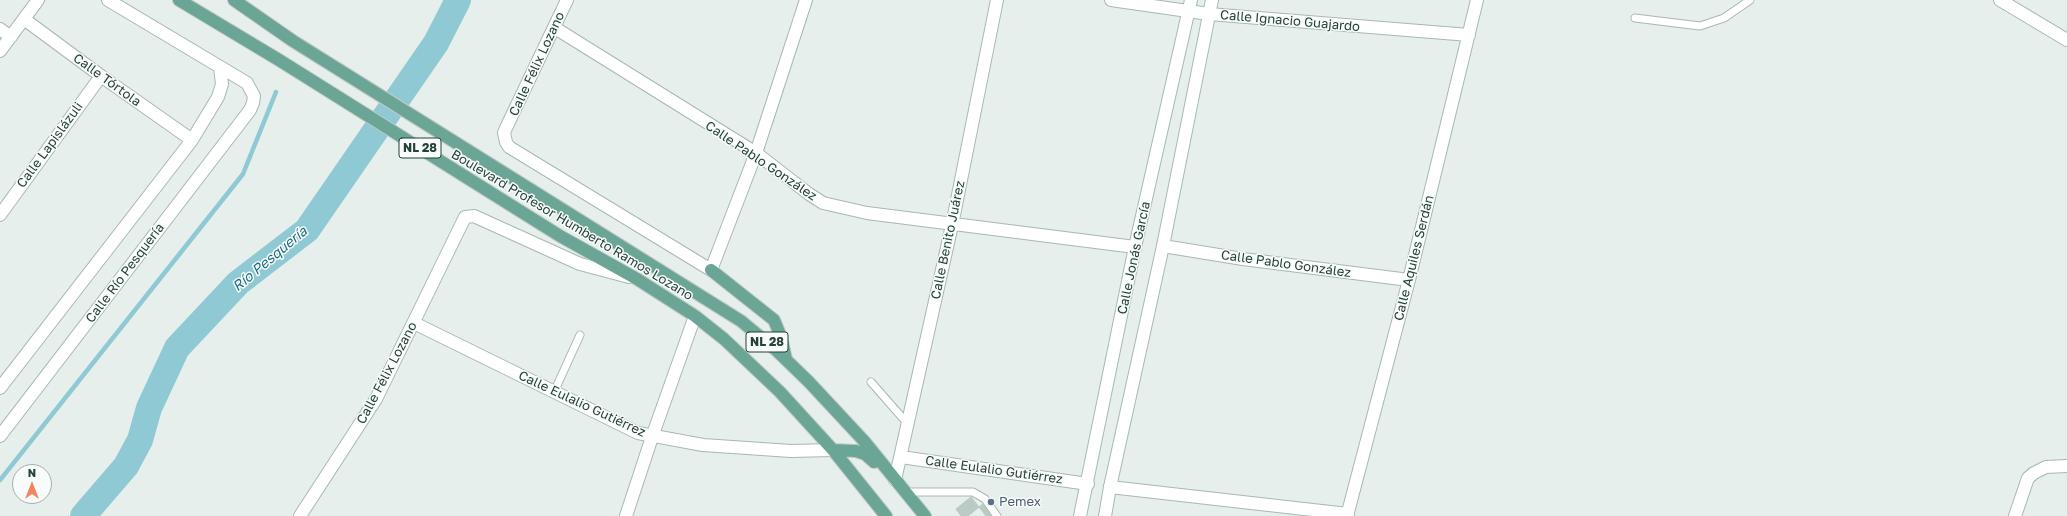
<!DOCTYPE html>
<html>
<head>
<meta charset="utf-8">
<style>
  body { margin:0 }
  #map { position:relative; width:2067px; height:516px; overflow:hidden; background:#e6efeb; font-family:"Golos Text",sans-serif }
  canvas { display:block }
  .north { position:absolute; left:12px; top:464px; width:40px; height:40px; box-sizing:border-box; background:#f7fbf9; border:1px solid #a3b1ad; border-radius:50%; rotate:0deg; font-size:11px; font-weight:700; line-height:16px; text-align:center; color:#24423a }
  .north::after { content:''; display:block; margin:auto; width:14px; height:18px; background:#f4845f; clip-path:polygon(50% 0,100% 100%,50% 72%,0 100%) }
</style>
</head>
<body>
<div id="map">
<canvas width="2067" height="516"></canvas>
<div class="north">N</div>
</div>
<script>
const context = document.querySelector('canvas').getContext('2d');
context.lineJoin = 'round';
const poly = rows => new Path2D(rows.map(r => 'M' + r).join(''));
function stroke(path, color, width, dash) { context.strokeStyle = color; context.lineWidth = width; context.lineCap = dash ? 'butt' : 'round'; context.setLineDash(dash || []); context.stroke(path); }
function fill(path, color) { context.fillStyle = color; context.fill(path, 'evenodd'); }
function label(font, color, halo, rows, align = 'center') {
  context.font = font + ' "Golos Text",sans-serif'; context.lineWidth = 3; context.setLineDash([]); context.textBaseline = 'middle'; context.strokeStyle = halo; context.fillStyle = color; for (const [text, x, y, turn = 0] of rows) {
    context.save(); context.translate(x, y); context.rotate((+turn || 0) * Math.PI / 180); context.textAlign = isNaN(turn) ? turn : align; if (halo) context.strokeText(text, 0, 0); context.fillText(text, 0, 0); context.restore();
  }
}
const stream = poly([
  [0,480,243,174,276,92]
]);
const river = poly([
  [83,516,126,466,140,440,149,408,177,348,238,283,307,230,436,43,458,0]
]);
const building = poly([
  [971,497,979,507,968,516,961,516,956,509,971,497],
  [983,504,991,516,986,516,979,507,983,504]
]);
const lane = poly([
  [1635,18,1700,26,1724,18,1750,0],
  [871,382,907,423],
  [554,392,580,335],
  [906,492,973,492,985,499,997,516]
]);
const street = poly([
  [567,0,506,128,504,133,506,142,509,147,711,270,756,153,806,0],
  [1111,0,1209,14,1469,35],
  [2000,0,2067,40],
  [24,19,101,76,192,140],
  [555,28,756,153,809,194,823,203,867,213,1135,247],
  [0,29,11,37],
  [0,51,38,0],
  [0,215,101,76],
  [1163,246,1243,259,1409,280],
  [414,323,638,433,703,445,791,451,833,450],
  [0,388,192,140,218,97,222,84,220,68],
  [0,436,250,110,253,103,254,96,247,83,108,0],
  [901,457,1088,484],
  [895,480,952,225,997,0],
  [1110,487,1348,514],
  [300,516,376,399,465,217,474,216,580,264,629,277],
  [626,516,652,437,695,316],
  [1347,516,1409,280,1477,0],
  [2015,516,2028,478,2034,473,2046,467,2067,466]
]);
const secondary = poly([
  [1080,516,1135,247,1191,0],
  [1105,516,1110,487,1163,246,1212,0]
]);
const primary = poly([
  [179,0,279,60,560,236,637,279,695,316,724,339,780,392,833,450,886,516],
  [234,0,293,41,741,321,776,350,809,382,864,441,925,516],
  [711,270,774,320,781,337,786,359],
  [833,450,856,451,865,454,874,462]
]);
const markers = [
  [991,502,4,"#5c6f8a"]
];
const shields = [
  [420,148,42],
  [767,342,42]
];
const shieldNames = [
  ["NL 28",420,148],
  ["NL 28",767,342]
];
const streetNames = [
  ["Calle Ignacio Guajardo",1290,21,5],
  ["Calle Félix Lozano",537,64,-65],
  ["Calle Tórtola",107,80,36],
  ["Calle Lapislázuli",50,145,-54],
  ["Calle Pablo González",761,161,34],
  ["Boulevard Profesor Humberto Ramos Lozano",572,225,31],
  ["Calle Benito Juárez",948,240,-78],
  ["Calle Jonás García",1134,258,-78],
  ["Calle Aquiles Serdán",1414,258,-76],
  ["Calle Pablo González",1286,264,8],
  ["Calle Río Pesquería",125,273,-53],
  ["Calle Félix Lozano",387,373,-62],
  ["Calle Eulalio Gutiérrez",582,404,25],
  ["Calle Eulalio Gutiérrez",994,470,8]
];
const serviceNames = [
  ["Pemex",999,502]
];
const waterNames = [
  ["Río Pesquería",270,259,-40]
];
stroke(stream, '#8ec9d4', 4.5);
stroke(river, '#8ec9d4', 26);
fill(building, '#bbcac4');
stroke(building, '#b8c9c2', 1);
stroke(lane, '#a8b8b2', 9);
stroke(street, '#a8b8b2', 14);
stroke(secondary, '#a4bbb3', 14);
stroke(primary, '#c2cac8', 14);
stroke(lane, '#fff', 7);
stroke(street, '#fff', 12);
stroke(secondary, '#fff', 12);
stroke(primary, '#6aa596', 12);
for (const [x, y, r, color] of markers) { const dot = new Path2D(); dot.arc(x, y, r, 0, 2 * Math.PI); context.fillStyle = color; context.fill(dot); stroke(dot, '#f7fbf9', 1.5); }
for (const [x, y, w] of shields) { const box = new Path2D(); box.roundRect(x - w / 2, y - 10, w, 20, 3); context.fillStyle = '#f7fbf9'; context.fill(box); stroke(box, '#24423a', 1); }
label('bold 12px', '#24423a', null, shieldNames);
label('13px', '#24423a', '#f7fbf9', streetNames);
label('13px', '#4e5e75', '#f7fbf9', serviceNames, 'left');
label('italic 14px', '#1c6f80', '#f7fbf9', waterNames);
</script>
</body>
</html>
